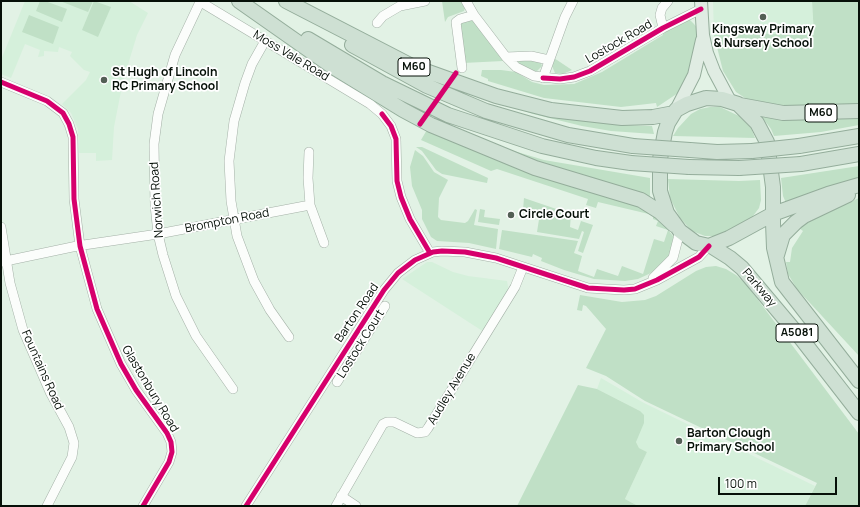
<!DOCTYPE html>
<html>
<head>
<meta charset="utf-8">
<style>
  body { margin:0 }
  #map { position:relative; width:860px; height:507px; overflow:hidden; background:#e2f2e5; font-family:Manrope,sans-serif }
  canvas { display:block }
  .frame { position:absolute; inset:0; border:2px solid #061008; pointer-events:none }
  .scale { position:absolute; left:718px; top:477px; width:119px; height:18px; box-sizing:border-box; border:2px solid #061008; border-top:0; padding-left:5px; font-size:12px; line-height:14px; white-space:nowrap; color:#061008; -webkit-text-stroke:3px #fff; paint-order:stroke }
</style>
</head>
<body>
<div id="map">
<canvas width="860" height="507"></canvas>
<div class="frame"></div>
<div class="scale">100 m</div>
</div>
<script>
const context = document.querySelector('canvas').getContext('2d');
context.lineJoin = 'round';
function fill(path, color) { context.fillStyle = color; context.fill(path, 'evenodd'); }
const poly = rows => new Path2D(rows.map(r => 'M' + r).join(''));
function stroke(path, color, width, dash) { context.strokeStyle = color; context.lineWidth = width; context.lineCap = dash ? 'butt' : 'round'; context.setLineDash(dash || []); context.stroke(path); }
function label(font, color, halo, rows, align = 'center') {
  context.font = font + ' Manrope,sans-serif'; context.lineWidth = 3.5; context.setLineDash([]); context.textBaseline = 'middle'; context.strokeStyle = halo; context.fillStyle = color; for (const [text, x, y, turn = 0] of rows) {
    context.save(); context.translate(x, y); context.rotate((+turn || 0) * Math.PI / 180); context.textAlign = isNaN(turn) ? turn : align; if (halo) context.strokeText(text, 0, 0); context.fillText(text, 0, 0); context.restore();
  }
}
const built = poly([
  [25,1,129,1,148,13,137,35,123,81,114,127,112,160,96,161,96,153,79,153,78,129,71,113,62,104,86,80,90,72,84,70,70,56,72,52,59,47,58,52,44,51,44,56,38,57,40,50,25,44,11,78,1,74,1,60],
  [713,1,812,1,814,35,741,33,714,35],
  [427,262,432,262,453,272,468,276,507,281,509,292,484,332,402,279],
  [601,378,644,403,815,486,805,506,638,506,625,499,647,452,639,448,636,442,640,411,597,389]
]);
const green = poly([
  [40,1,45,1,67,9,62,22,36,11],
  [60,1,93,1,88,12],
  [94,1,111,7,98,37,82,30],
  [442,1,462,1,465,8,464,11,448,17,445,22],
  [812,1,859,1,859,106,780,108,748,100,736,92,723,71,714,35,741,33,814,35],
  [29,15,59,27,53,44,22,32],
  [474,15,503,61,463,63,457,21],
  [684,20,690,20,694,24,697,28,698,39,690,75,678,93,657,107,656,103,621,107,544,98,488,81,488,79,481,76,482,70,501,70,516,72,532,82,544,85,574,84,602,72,663,35,661,30],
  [554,58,572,70,563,74,555,73,552,66],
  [518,59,540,61,542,66,537,71,531,71,519,65],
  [497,102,569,119,618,125,652,126,654,134,611,131,582,126,533,114],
  [710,107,720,107,739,116,751,128,755,138,673,136,678,128,691,114,700,109],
  [762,117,785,119,859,117,859,125,821,132,774,136,771,129],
  [428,128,626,199,658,217,676,240,674,249,663,265,651,273,638,279,625,281,594,279,564,270,541,261,542,258,533,254,532,257,499,249,502,230,578,241,574,253,582,256,578,271,594,277,597,269,618,276,622,266,643,274,654,239,664,242,668,230,656,226,658,221,653,219,653,215,598,202,596,208,586,205,588,199,497,169,491,171,421,140],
  [474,139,544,160,650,178,650,199,573,177],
  [416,147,422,147,488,178,487,183,442,174,436,170,422,151],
  [415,150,423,156,434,172,448,180,439,198,438,217,441,220,465,223,468,221,475,209,477,210,474,225,498,229,496,249,469,243,437,241,431,237,422,219,422,210,412,186,410,167],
  [859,166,859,179,786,203,783,196,781,178],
  [668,179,739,181,760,180,761,200,759,208,750,220,740,226,717,236,705,236,692,231,680,218,670,198],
  [524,198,571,214,570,227,578,230,581,221,593,225,583,253,578,251,584,232,582,231,579,239,537,232,540,213,523,210],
  [859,198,859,356,797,289,788,274,786,262,790,262,792,248,803,231,799,228,808,222],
  [480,209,485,210,484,217,500,219,499,225,478,222],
  [716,266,726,269,736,275,746,284,859,434,859,506,805,506,817,483,645,401,606,376,586,368,606,329,586,306,583,305,582,311,577,310,580,295,622,302,645,300,656,296,696,271,706,267],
  [578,385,597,389,640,411,644,415,644,423,636,442,639,448,647,452,625,499,638,506,517,506]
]);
const minor = poly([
  [199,1,370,104,382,114,391,126,396,139,397,181,401,197,410,219,430,253],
  [466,1,474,15,506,57,516,67,534,76,560,79,574,77,590,71,663,28,701,9],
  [200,2,175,55,158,114,154,144,155,205,158,234,163,255,176,296,196,336,233,389],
  [377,23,383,16,400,6,425,1],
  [663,28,660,15,662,8,668,1],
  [265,41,252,64,245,83,234,121,229,161,231,201,237,236,254,281,270,310,289,337],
  [506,57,531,56,549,60],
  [462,68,456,22,460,19,474,15],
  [543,78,565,17,573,1],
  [1,82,47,101,63,113,69,124,73,137,74,199,80,246,97,309,121,364,136,390,167,433,171,442,172,452,169,462,143,506],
  [309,152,308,178,310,205,324,243],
  [1,227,10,283,23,330,50,392,69,427,74,443,72,457,47,506],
  [1,262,77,246,158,234,310,205],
  [653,278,673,258,680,231],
  [337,382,385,306],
  [341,496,356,506],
  [246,506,384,290,398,273,415,260,433,252,442,251,465,252,496,258,588,288,624,290,635,289,657,280,699,257,709,246],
  [336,506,383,424,387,422,394,422,417,433,425,432,428,428,515,287,523,267]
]);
const major = poly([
  [701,1,703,35,707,53,714,71,730,101],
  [676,110,694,75,702,40]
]);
const highway = poly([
  [239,1,333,67,403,110,431,125,535,168,641,200,660,212,674,225],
  [286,1,412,66,496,96,551,110,622,118,653,117,674,113],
  [308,39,382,83,448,115,542,146,596,158,631,163],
  [352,45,427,86,486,111,568,135,633,146],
  [706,98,722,99,738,104,757,123,767,142,773,187,773,214,729,238,709,246,696,243,680,231,667,213,660,191,660,159,665,132,668,123,676,110,687,104,706,98],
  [740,105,783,113,859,111],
  [799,146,859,136],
  [690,150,717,152,752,151],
  [801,164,859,154],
  [689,167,739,168],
  [859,185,828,194,773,214,773,223,774,248,782,282,859,381],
  [711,246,730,258,742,268,800,337,859,413],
  [777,255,783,235,796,222,804,216,848,195]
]);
const highwayBridge = poly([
  [633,146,690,150],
  [752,151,799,146],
  [631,163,689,167],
  [739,168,801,164]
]);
const cycleway = poly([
  [543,78,560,79,574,77,590,71,663,28,701,9],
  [1,82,47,101,63,113,69,124,73,137,74,199,80,246,97,309,121,364,136,390,167,433,171,442,172,452,169,462,143,506],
  [382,114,391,126,396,139,397,181,401,197,410,219,430,253],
  [420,124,456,73],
  [246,506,384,290,398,273,415,260,433,252,442,251,465,252,496,258,588,288,624,290,635,289,657,280,699,257,709,246]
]);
const markers = [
  [763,17,4,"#535f55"],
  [104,80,4,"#535f55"],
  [511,215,4,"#535f55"],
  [679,441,4,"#535f55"]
];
const shields = [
  [414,67,32],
  [821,113,32],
  [797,333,42]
];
const shieldNames = [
  ["M60",414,67],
  ["M60",821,113],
  ["A5081",797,333]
];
const poiNames = [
  ["Kingsway Primary",763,30,"center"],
  ["& Nursery School",763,44,"center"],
  ["St Hugh of Lincoln",112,73],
  ["RC Primary School",112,87],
  ["Circle Court",519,215],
  ["Barton Clough",687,434],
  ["Primary School",687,448]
];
const streetNames = [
  ["Lostock Road",619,42,-30],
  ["Moss Vale Road",291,56,31],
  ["Norwich Road",157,200,-94],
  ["Brompton Road",227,221,-11],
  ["Parkway",759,288,50],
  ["Barton Road",357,313,-56],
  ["Lostock Court",361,344,-58],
  ["Fountains Road",42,370,66],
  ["Glastonbury Road",150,389,59],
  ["Audley Avenue",452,389,-59]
];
fill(built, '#d5f0db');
fill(green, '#c0e0c6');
stroke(minor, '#a4b1a7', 10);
stroke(major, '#94ad9b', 14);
stroke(highway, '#94ad9b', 16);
stroke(minor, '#fbfdfb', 9);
stroke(major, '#e0ece3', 12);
stroke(highway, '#cee0d3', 14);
stroke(highwayBridge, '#94ad9b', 16, []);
stroke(highwayBridge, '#cee0d3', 14);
stroke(cycleway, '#d6006c', 5);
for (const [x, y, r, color] of markers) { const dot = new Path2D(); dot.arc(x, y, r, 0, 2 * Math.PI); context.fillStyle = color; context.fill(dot); stroke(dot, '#fff', 1.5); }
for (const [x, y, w] of shields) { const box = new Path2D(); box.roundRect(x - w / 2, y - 9, w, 18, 3); context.fillStyle = '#fff'; context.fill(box); stroke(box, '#061008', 1); }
label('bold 11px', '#061008', null, shieldNames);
label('bold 12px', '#061008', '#fff', poiNames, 'left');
label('12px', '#061008', '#fff', streetNames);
</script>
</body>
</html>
